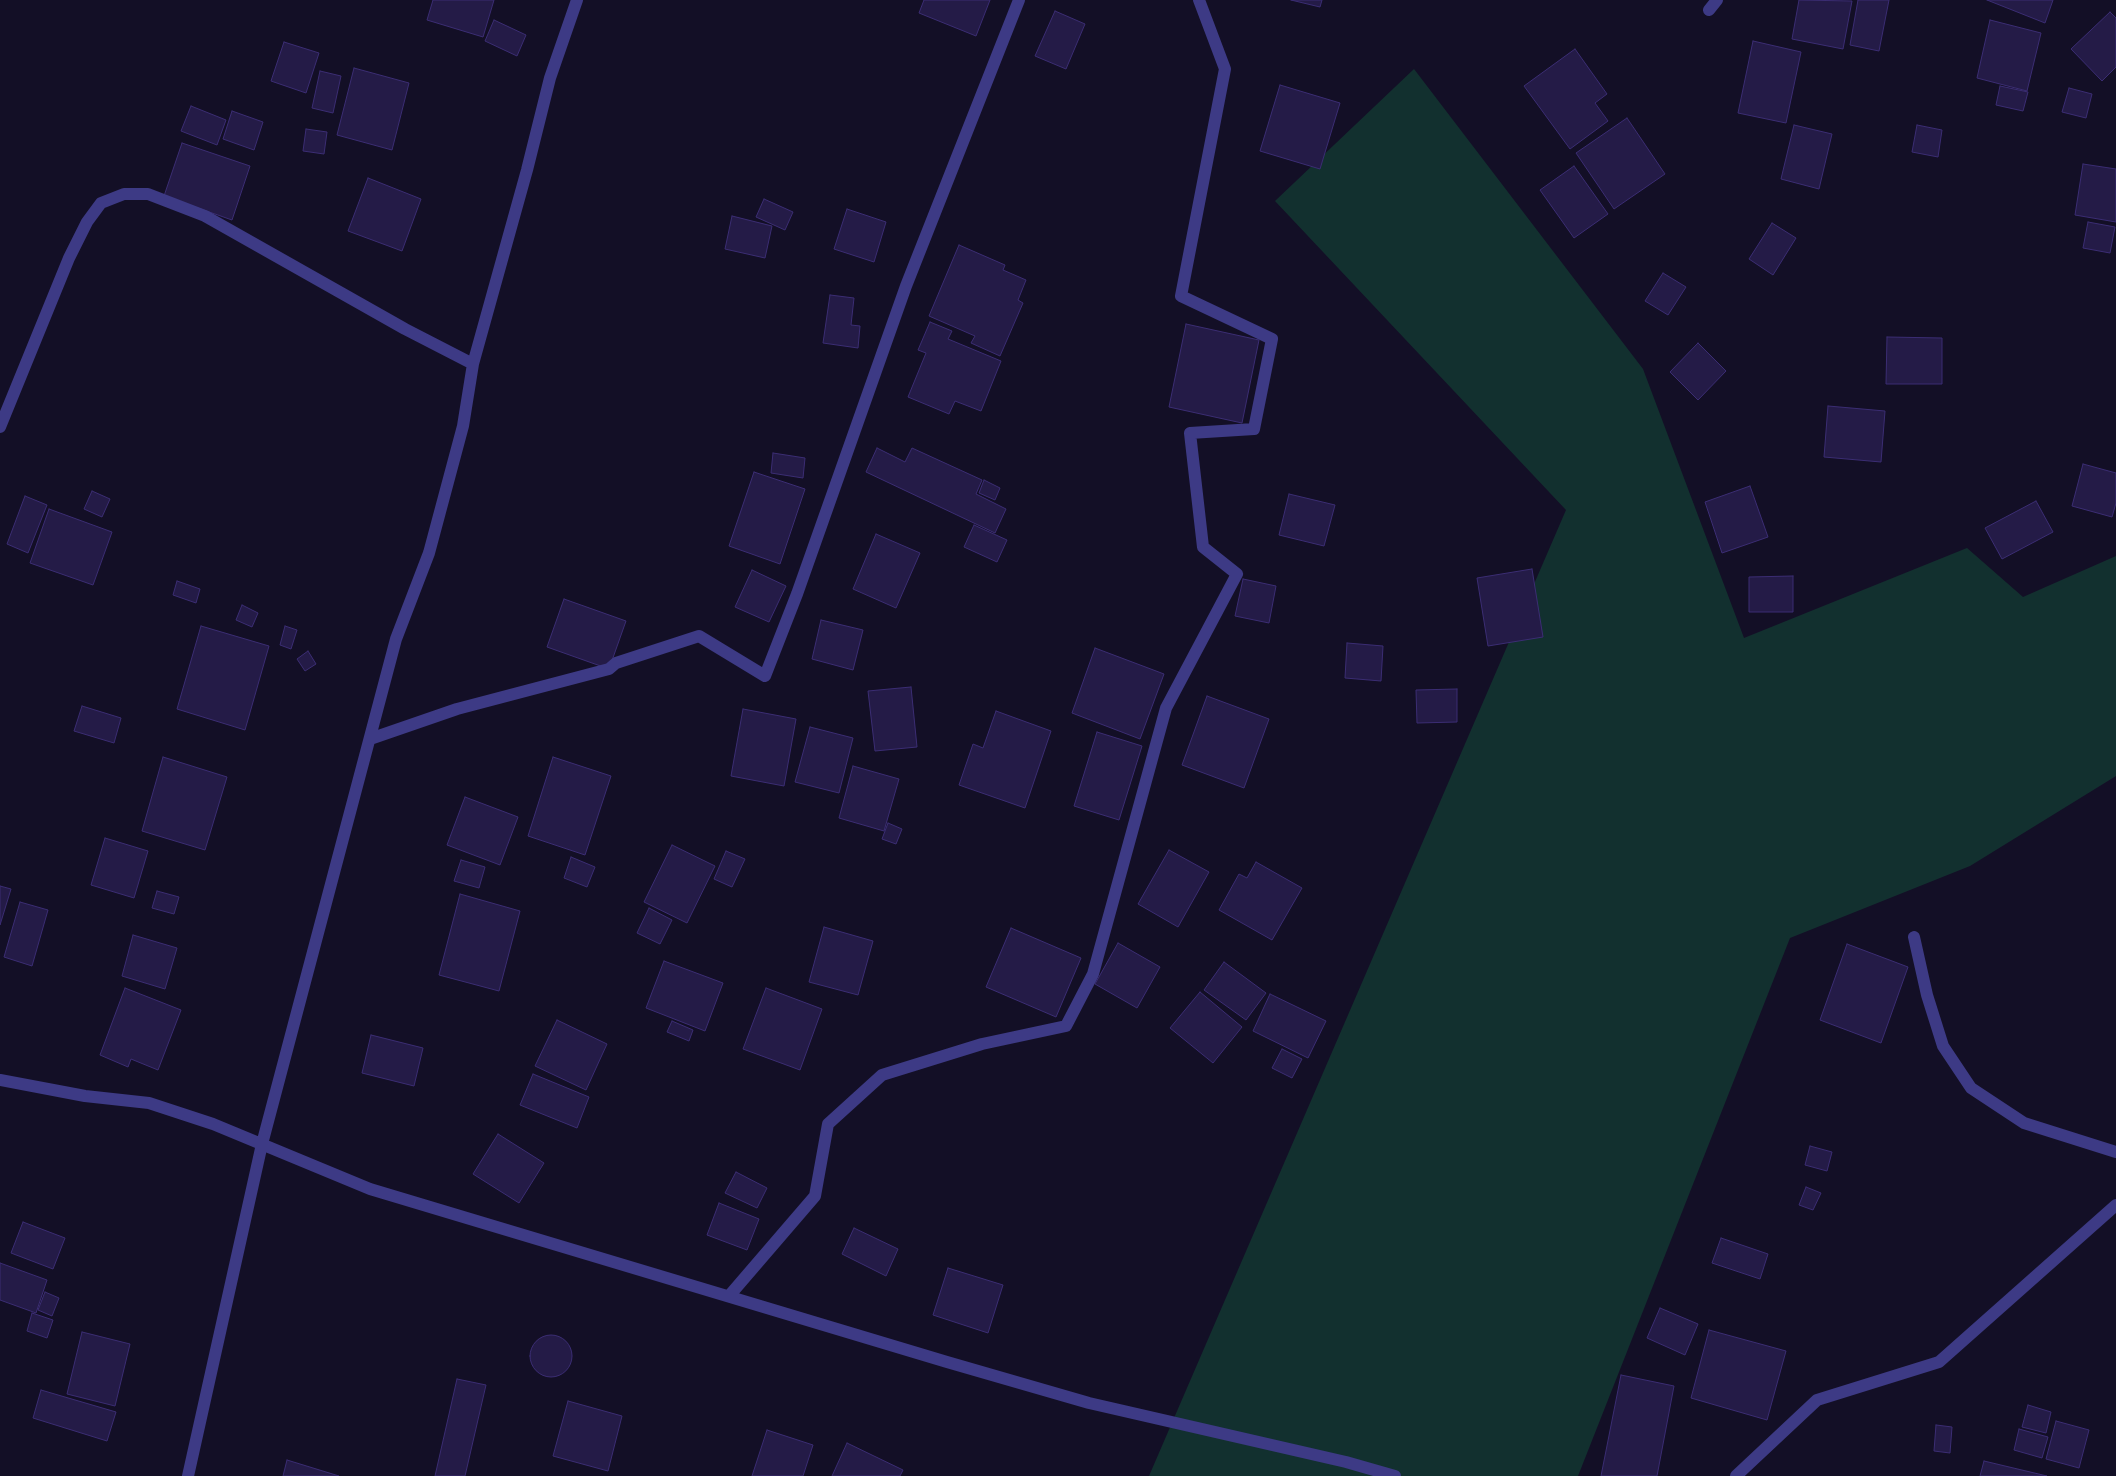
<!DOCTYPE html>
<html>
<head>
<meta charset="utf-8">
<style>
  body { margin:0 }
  canvas { display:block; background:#130f26 }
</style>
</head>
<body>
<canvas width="2116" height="1476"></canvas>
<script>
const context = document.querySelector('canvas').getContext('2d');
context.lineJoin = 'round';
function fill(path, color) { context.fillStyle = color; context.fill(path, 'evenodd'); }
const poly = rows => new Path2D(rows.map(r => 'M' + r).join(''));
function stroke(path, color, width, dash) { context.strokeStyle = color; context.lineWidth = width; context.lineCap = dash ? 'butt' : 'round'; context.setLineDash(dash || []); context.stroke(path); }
const green = poly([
  [1414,69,1643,369,1744,638,1967,548,2023,597,2116,556,2116,776,1970,866,1790,938,1578,1476,1149,1476,1566,510,1275,201]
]);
const building = poly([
  [433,0,494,0,483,37,427,20,433,0],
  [924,0,990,0,976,36,919,13,924,0],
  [1291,0,1322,0,1320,7,1291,0],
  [1799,0,1852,1,1843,49,1792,39,1799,0],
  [1858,0,1889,0,1879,51,1850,45,1858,0],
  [1987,0,2053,0,2045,23,1987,0],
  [1055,11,1085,24,1066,69,1035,56,1055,11],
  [2110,12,2116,18,2116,67,2102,81,2071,49,2110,12],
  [494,20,526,35,517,56,485,41,494,20],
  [1990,20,2041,33,2027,91,1977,78,1990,20],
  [1753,41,1801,52,1786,123,1738,113,1753,41],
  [284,42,319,53,306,93,271,81,284,42],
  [1575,49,1607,94,1595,103,1608,121,1570,149,1524,86,1575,49],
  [354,68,409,83,392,150,337,135,354,68],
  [320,71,341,76,333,113,312,108,320,71],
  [1280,85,1340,103,1320,169,1260,151,1280,85],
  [2000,86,2028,92,2023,111,1996,105,2000,86],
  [2069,88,2092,94,2086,118,2062,112,2069,88],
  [191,106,226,120,217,145,181,131,191,106],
  [232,111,263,122,254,150,223,139,232,111],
  [1627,118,1665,174,1614,209,1576,153,1627,118],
  [1794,125,1832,134,1819,189,1781,179,1794,125],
  [1917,125,1942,130,1938,157,1912,152,1917,125],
  [306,129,327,132,324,154,303,151,306,129],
  [182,143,250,166,232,220,164,196,182,143],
  [2083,164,2116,169,2116,222,2075,215,2083,164],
  [1574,166,1608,214,1574,238,1540,190,1574,166],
  [368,178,421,199,402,251,348,231,368,178],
  [764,199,793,212,785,230,756,217,764,199],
  [847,209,886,222,874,262,834,249,847,209],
  [732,216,772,226,765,258,725,249,732,216],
  [2088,222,2115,227,2110,253,2083,248,2088,222],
  [1772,223,1796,238,1773,275,1749,259,1772,223],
  [959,245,1005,265,1003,270,1026,280,1018,300,1023,303,1000,356,971,343,975,336,929,316,959,245],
  [1663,273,1686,287,1668,315,1645,301,1663,273],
  [830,295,854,298,851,325,860,326,858,348,823,343,830,295],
  [930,322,952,331,948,339,1001,361,981,411,955,401,949,414,908,397,926,353,918,350,930,322],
  [1186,324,1259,340,1242,423,1169,407,1186,324],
  [1887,337,1942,338,1942,384,1886,384,1887,337],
  [1698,343,1726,371,1698,400,1670,372,1698,343],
  [1828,406,1885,411,1881,462,1824,457,1828,406],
  [877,448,905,462,912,448,982,480,976,494,1006,509,995,533,866,472,877,448],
  [773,453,805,458,803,478,771,473,773,453],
  [2083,464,2116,473,2116,503,2112,517,2072,506,2083,464],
  [754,472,805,489,780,564,729,546,754,472],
  [984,480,1000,488,995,500,979,493,984,480],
  [1750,486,1768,537,1722,553,1705,502,1750,486],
  [92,491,110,499,102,517,84,509,92,491],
  [1289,494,1335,505,1324,546,1279,535,1289,494],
  [25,496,47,505,28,553,7,544,25,496],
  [2036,501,2053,532,2002,559,1985,528,2036,501],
  [49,509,112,532,93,585,30,563,49,509],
  [974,525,1007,540,997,562,964,547,974,525],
  [876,534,920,553,896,608,853,589,876,534],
  [1532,569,1543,637,1488,646,1477,578,1532,569],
  [752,570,786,586,769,622,735,607,752,570],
  [1793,576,1793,612,1749,612,1749,577,1793,576],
  [1243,579,1276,586,1269,623,1235,616,1243,579],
  [177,581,200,589,196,603,173,595,177,581],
  [564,599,626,621,609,669,547,647,564,599],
  [242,605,258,613,252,627,236,620,242,605],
  [821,620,863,630,853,670,812,659,821,620],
  [201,626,269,646,245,730,177,709,201,626],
  [285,626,297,630,291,649,280,645,285,626],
  [1347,643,1383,646,1381,681,1345,678,1347,643],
  [1095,648,1164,674,1140,739,1072,713,1095,648],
  [308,651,316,664,305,671,297,659,308,651],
  [911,687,917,747,875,751,868,691,911,687],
  [1457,689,1457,722,1417,723,1416,690,1457,689],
  [1207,696,1269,719,1244,788,1182,765,1207,696],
  [82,706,121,718,114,743,74,731,82,706],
  [743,709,796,719,784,786,731,776,743,709],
  [996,711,1051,731,1025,808,959,785,973,744,983,748,996,711],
  [810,727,853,738,839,793,795,782,810,727],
  [1097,732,1142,746,1119,820,1074,806,1097,732],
  [163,757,227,777,205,850,142,831,163,757],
  [553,757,611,776,585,855,528,836,553,757],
  [853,766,899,779,884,831,839,818,853,766],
  [465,797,518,817,500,865,447,845,465,797],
  [888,823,902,829,896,844,882,839,888,823],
  [105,838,148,851,134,898,91,885,105,838],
  [672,845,715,866,687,923,644,902,672,845],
  [1169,850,1209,872,1178,927,1138,904,1169,850],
  [726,851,745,859,732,887,714,879,726,851],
  [571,857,595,867,587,887,564,878,571,857],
  [461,860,485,867,479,888,454,881,461,860],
  [1256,862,1302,888,1272,940,1219,910,1239,874,1247,878,1256,862],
  [0,886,11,889,0,925,0,886],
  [157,891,179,897,174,914,152,908,157,891],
  [460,894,520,911,499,991,439,975,460,894],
  [20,902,48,910,32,966,4,957,20,902],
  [649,908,672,920,660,944,637,933,649,908],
  [824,927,873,941,858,995,809,982,824,927],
  [1011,928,1081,958,1056,1017,986,987,1011,928],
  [133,935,177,948,165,989,122,976,133,935],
  [1118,943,1160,967,1137,1008,1095,984,1118,943],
  [1847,944,1908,967,1881,1043,1820,1020,1847,944],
  [664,961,723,983,705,1031,646,1008,664,961],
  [1224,962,1266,993,1246,1020,1204,990,1224,962],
  [125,988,181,1010,158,1070,131,1059,128,1067,100,1055,125,988],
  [766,988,822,1009,800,1070,743,1049,766,988],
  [1200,992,1242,1027,1213,1063,1170,1028,1200,992],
  [1270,994,1326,1021,1308,1058,1253,1031,1270,994],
  [557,1020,607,1044,586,1090,535,1066,557,1020],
  [672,1021,693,1030,689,1041,667,1032,672,1021],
  [371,1035,423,1048,414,1086,362,1073,371,1035],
  [1282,1049,1302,1059,1292,1078,1272,1068,1282,1049],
  [533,1074,589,1097,577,1128,520,1105,533,1074],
  [498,1134,544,1163,519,1203,473,1174,498,1134],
  [1810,1146,1832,1152,1827,1171,1805,1165,1810,1146],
  [736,1172,767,1188,757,1208,725,1193,736,1172],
  [1806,1187,1821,1193,1813,1210,1799,1205,1806,1187],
  [719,1203,759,1219,747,1250,707,1235,719,1203],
  [23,1222,65,1238,53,1269,11,1253,23,1222],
  [854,1228,898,1249,886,1276,842,1254,854,1228],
  [1721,1238,1768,1254,1760,1279,1712,1263,1721,1238],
  [0,1263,47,1280,36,1313,0,1300,0,1263],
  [948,1268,1003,1285,988,1333,933,1315,948,1268],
  [45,1292,59,1298,52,1316,38,1310,45,1292],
  [1660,1308,1698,1324,1685,1355,1647,1338,1660,1308],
  [32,1313,53,1320,47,1338,27,1331,32,1313],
  [1709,1330,1786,1351,1767,1420,1691,1398,1709,1330],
  [82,1332,130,1344,115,1406,67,1394,82,1332],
  '530 1356a21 21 0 1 1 42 0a21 21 0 1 1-42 0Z',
  [1621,1375,1674,1386,1657,1476,1601,1476,1621,1375],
  [457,1379,486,1385,465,1476,435,1476,457,1379],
  [41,1390,116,1412,107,1441,33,1418,41,1390],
  [568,1401,622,1416,608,1471,553,1456,568,1401],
  [2028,1405,2051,1412,2046,1433,2022,1427,2028,1405],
  [2056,1421,2089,1430,2079,1468,2046,1459,2056,1421],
  [1936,1425,1952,1427,1950,1453,1934,1451,1936,1425],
  [2019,1429,2048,1437,2042,1458,2014,1450,2019,1429],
  [767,1430,813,1445,803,1476,752,1476,767,1430],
  [847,1443,903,1470,900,1476,832,1476,847,1443],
  [287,1460,339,1476,283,1476,287,1460],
  [1984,1461,2047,1476,1980,1476,1984,1461]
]);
const minor = poly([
  [1709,10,1717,0],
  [0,427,69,258,87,222,101,203,124,194,148,194,205,216,405,329,473,364],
  [370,739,457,709,609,669,616,663,699,636,765,676,797,594,906,286,1019,0],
  [1914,937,1927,995,1943,1046,1971,1088,2024,1123,2116,1152],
  [0,1080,85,1096,149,1103,213,1124,370,1189,947,1362,1089,1403,1346,1462,1395,1476],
  [729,1296,815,1196,828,1124,882,1075,982,1044,1066,1026,1093,974,1166,708,1237,574,1203,547,1190,433,1254,429,1272,339,1181,296,1225,69,1199,0],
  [188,1476,262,1144,396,639,429,553,463,426,473,364,527,170,550,78,577,0],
  [1736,1476,1817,1400,1939,1362,2116,1205]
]);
fill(green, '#12302f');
fill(building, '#241b47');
stroke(building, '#3b2d73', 1);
stroke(minor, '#3d3a85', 12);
</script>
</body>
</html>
